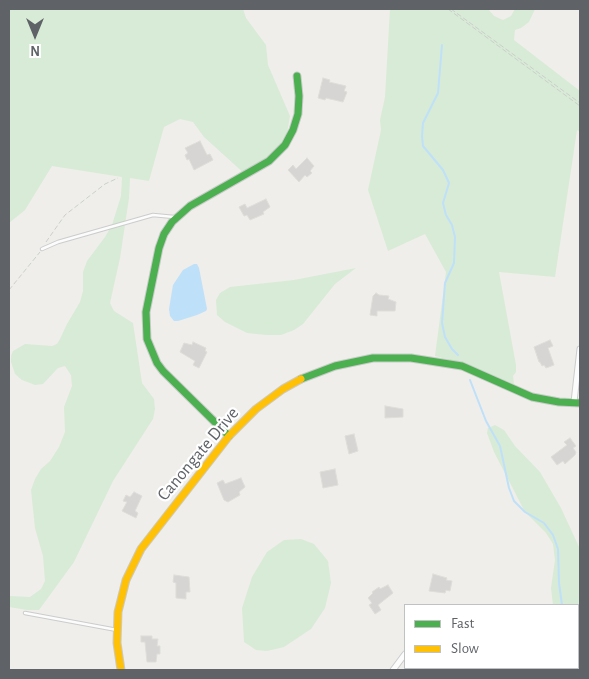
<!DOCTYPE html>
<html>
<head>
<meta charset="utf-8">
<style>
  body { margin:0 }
  #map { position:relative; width:589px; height:679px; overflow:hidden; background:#efeeea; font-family:"Alegreya Sans",sans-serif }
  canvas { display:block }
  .frame { position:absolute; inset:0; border:10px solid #5f6368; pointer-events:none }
  .legend { position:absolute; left:404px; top:604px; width:175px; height:65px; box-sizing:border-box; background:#fff; border:1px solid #bfc1c3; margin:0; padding:6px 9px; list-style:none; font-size:15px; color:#5f6368 }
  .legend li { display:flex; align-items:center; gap:10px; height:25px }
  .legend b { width:25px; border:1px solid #bfc1c3 }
  .north { position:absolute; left:10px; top:10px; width:50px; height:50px; -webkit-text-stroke:4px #fff; paint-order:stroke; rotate:180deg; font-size:14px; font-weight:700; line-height:20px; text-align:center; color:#5f6368 }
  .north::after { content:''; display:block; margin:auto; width:18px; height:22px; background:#5f6368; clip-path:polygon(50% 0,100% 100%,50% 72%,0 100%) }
</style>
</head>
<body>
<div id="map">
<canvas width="589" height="679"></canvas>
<div class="frame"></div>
<ul class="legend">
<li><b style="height:6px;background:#4caf50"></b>Fast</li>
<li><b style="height:6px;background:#ffc107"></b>Slow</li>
</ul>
<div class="north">N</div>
</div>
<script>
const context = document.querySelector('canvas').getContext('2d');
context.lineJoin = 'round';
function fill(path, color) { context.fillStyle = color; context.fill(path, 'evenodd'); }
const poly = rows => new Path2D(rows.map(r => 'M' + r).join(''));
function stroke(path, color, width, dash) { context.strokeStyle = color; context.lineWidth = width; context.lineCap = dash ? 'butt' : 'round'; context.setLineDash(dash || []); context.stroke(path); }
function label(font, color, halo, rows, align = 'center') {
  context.font = font + ' "Alegreya Sans",sans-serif'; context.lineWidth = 4.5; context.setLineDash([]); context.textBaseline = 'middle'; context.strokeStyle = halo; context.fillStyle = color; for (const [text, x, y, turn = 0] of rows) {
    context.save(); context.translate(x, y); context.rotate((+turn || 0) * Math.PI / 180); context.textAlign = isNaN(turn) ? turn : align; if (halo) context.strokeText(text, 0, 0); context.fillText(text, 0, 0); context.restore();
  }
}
const green = poly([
  [9,9,243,9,246,18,266,45,268,65,290,116,285,145,246,175,204,137,193,122,180,119,164,127,149,181,130,178,129,198,120,258,110,303,114,311,133,323,142,383,154,399,155,409,153,419,113,481,74,562,39,610,27,610,9,607,9,596,30,597,41,589,45,581,43,556,35,528,31,490,35,479,41,469,50,461,59,447,65,432,64,407,72,386,71,375,65,366,58,368,43,384,35,385,22,380,15,374,11,362,11,356,13,351,25,344,52,346,57,344,60,339,67,324,80,302,83,291,83,272,87,261,105,237,112,225,121,196,122,177,52,166,25,210,9,223],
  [390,9,488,9,494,16,503,20,511,16,515,9,535,9,529,22,521,28,515,30,514,40,580,91,580,132,577,130,555,277,499,272,516,365,516,372,513,376,514,384,466,364,435,356,446,272,425,234,388,251,368,190,381,130,380,120,385,97],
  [356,268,335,284,303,324,294,330,281,335,266,335,247,333,225,322,217,315,216,300,220,293,230,287,294,280],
  [495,425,504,430,515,446,540,472,561,508,580,549,580,640,578,642,578,605,553,605,551,588,555,560,553,544,546,533,525,512,494,452,487,433,488,428],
  [301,539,314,544,328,561,331,583,325,608,311,629,284,647,267,651,256,650,244,642,242,608,252,577,267,552,284,540]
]);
const water = poly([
  [194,264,197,264,199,268,207,309,206,311,197,315,178,321,174,321,170,316,169,309,173,285,183,270]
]);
const stream = poly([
  [442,45,438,93,423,123,422,136,423,146,443,170,449,183,443,203,446,215,452,225,455,237,454,263,445,283,442,323,445,337,452,349,458,355],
  [470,380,486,421,500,446,509,488,514,501,525,512,544,523,553,535,558,549,559,583,562,605],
  [552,670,553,668]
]);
const building = poly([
  [323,78,330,80,329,82,346,86,344,91,347,92,343,102,326,98,325,100,318,98,323,78],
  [200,141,207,155,210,154,213,160,194,170,189,159,187,160,185,155,188,153,185,148,200,141],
  [307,158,314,166,310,171,312,173,307,177,305,175,299,182,288,170,293,165,296,169,307,158],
  [266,199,270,207,263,212,264,214,250,220,247,215,244,216,239,207,245,204,247,208,266,199],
  [376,293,379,295,389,296,388,299,396,302,395,311,377,311,377,316,370,315,373,296,376,293],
  [550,340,553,346,548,348,554,365,546,368,544,365,542,366,540,362,539,362,534,347,550,340],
  [193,342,206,348,205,351,207,352,199,368,193,365,195,361,180,352,184,343,192,345,193,342],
  [385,406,403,409,403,417,385,418,385,406],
  [354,434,358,451,349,454,345,436,354,434],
  [570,438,576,446,573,448,576,452,575,455,565,464,563,461,557,465,551,457,567,445,564,442,570,438],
  [335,469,338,485,323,488,320,472,335,469],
  [241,478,245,487,239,492,240,495,228,502,224,500,217,483,223,480,225,484,241,478],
  [134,492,142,496,135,511,138,513,136,518,122,511,127,502,123,501,126,495,130,497,134,492],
  [433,574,447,578,446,580,452,581,450,591,446,590,445,593,429,591,433,574],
  [174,575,189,577,190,592,186,592,186,599,176,598,176,583,173,582,174,575],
  [388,585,393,593,378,605,381,610,375,614,369,605,372,603,368,598,373,593,372,592,379,587,380,589,388,585],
  [141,636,152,636,152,639,158,639,157,646,160,646,160,654,157,654,156,662,147,662,145,642,141,642,141,636]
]);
const path = poly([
  [448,9,580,106],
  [451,9,580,103],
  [46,242,65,215,105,184,118,178],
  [9,290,40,252]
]);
const lane = poly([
  [42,249,58,242,153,215,174,217],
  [25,613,117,630]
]);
const street = poly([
  [574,402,580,349],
  [393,670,405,654]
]);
const fast = poly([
  [301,379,335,366,373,358,411,358,462,366,532,397,559,402,580,403],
  [229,436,163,371,157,363,147,339,146,312,159,248,164,234,172,222,190,206,269,161,285,145,293,130,298,114,299,96,297,76]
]);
const slow = poly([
  [121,670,117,643,118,612,126,580,141,549,229,436,256,409,283,389,301,379]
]);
const streetNames = [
  ["Canongate Drive",198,454,-50]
];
fill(green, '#d8ebd6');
fill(water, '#bfe0f9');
stroke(stream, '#bfe0f9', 2);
fill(building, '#d6d5d3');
stroke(building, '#deddd9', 1);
stroke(lane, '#cbcccc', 4.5);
stroke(street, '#cbcccc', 7);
stroke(fast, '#cacacb', 9);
stroke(slow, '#cacacb', 9);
stroke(path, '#cacfcc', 1, [5, 2.5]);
stroke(lane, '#fdfcfc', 2.5);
stroke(street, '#fdfcfc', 5);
stroke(fast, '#4caf50', 7);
stroke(slow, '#ffc107', 7);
label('18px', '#5f6368', '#fff', streetNames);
</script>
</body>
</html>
